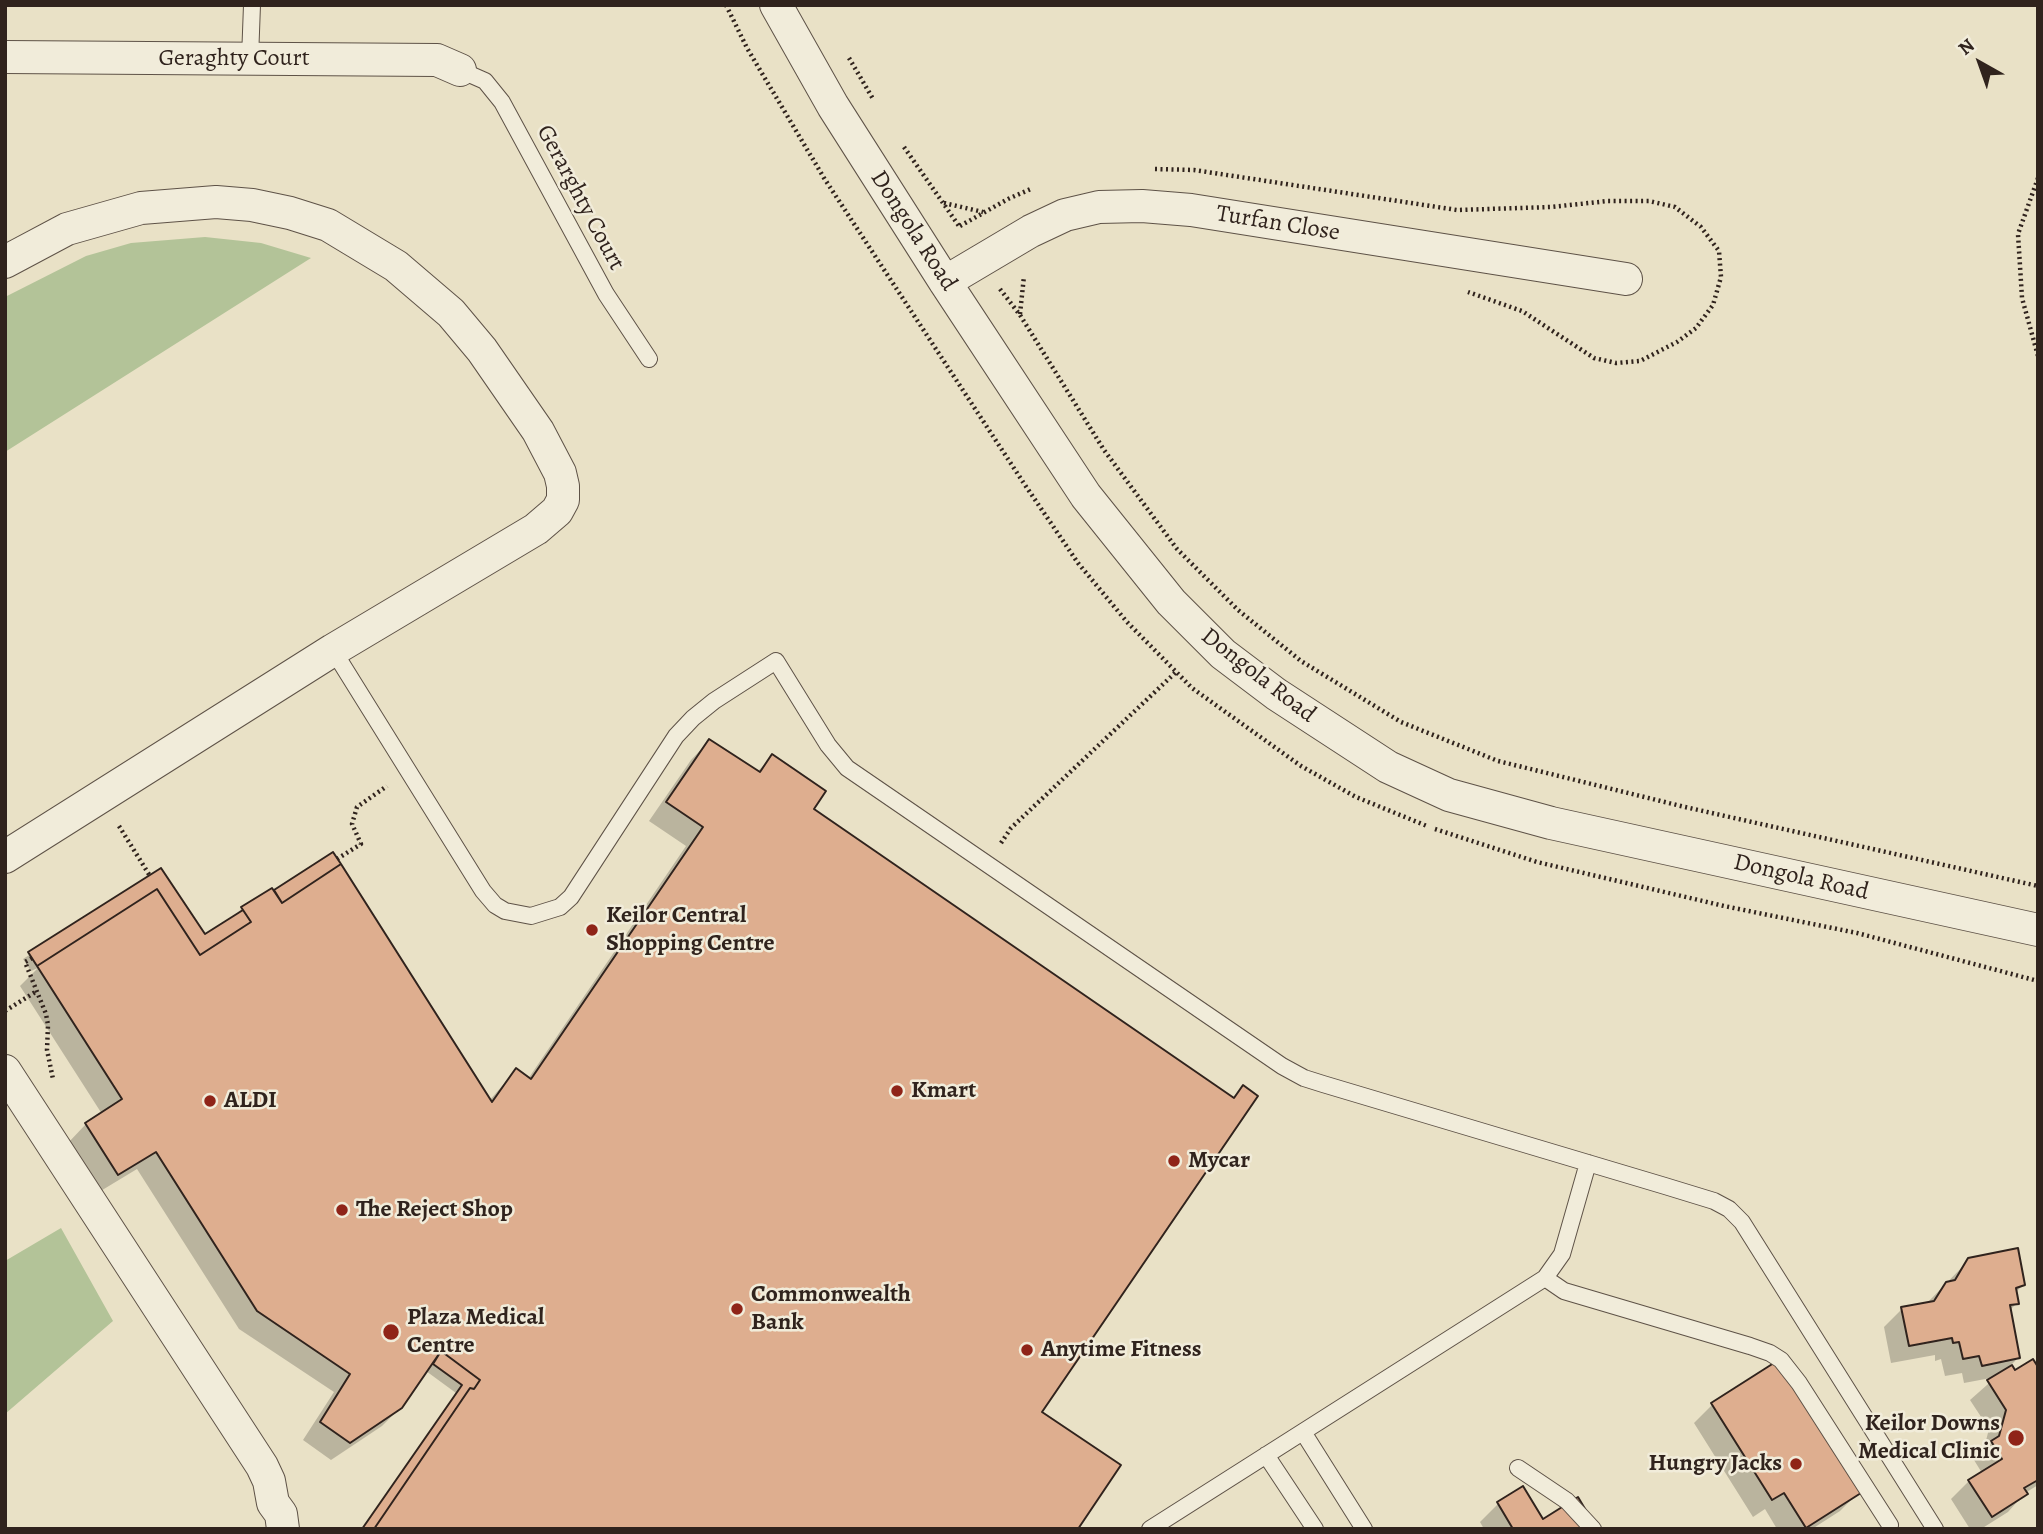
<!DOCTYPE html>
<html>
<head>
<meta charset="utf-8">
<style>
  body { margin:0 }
  #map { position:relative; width:2043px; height:1534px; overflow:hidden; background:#e9e1c6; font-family:Alegreya,serif }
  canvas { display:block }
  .frame { position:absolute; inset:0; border:7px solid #30231d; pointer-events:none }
  .north { position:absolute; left:1945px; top:28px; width:70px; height:70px; -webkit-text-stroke:5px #f1ecda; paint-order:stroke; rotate:320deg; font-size:19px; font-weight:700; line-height:28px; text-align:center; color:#30231d }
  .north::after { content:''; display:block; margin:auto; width:24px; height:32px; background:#30231d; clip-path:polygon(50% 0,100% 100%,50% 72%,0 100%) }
</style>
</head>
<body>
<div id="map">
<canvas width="2043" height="1534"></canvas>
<div class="frame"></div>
<div class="north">N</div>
</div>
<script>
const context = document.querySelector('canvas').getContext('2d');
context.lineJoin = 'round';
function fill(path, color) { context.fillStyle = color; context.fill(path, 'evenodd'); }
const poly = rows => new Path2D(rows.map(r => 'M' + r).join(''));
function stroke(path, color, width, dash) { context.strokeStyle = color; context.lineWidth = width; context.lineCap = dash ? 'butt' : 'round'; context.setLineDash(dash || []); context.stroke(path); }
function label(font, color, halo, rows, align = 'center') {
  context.font = font + ' Alegreya,serif'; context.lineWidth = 5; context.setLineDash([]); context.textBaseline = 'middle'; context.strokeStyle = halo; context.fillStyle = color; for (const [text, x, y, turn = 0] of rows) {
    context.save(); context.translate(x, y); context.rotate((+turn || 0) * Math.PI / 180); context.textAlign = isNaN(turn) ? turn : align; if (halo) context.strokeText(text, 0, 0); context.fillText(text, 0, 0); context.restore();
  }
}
const green = poly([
  [205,237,261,243,311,258,5,452,5,297,86,256,131,243],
  [61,1228,113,1321,5,1414,5,1261]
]);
const shadow = poly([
  [709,741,757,772,772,757,811,809,1232,1098,1243,1087,1256,1096,362,1529,456,1393,426,1371,401,1407,382,1426,331,1460,303,1440,334,1392,239,1329,137,1169,99,1192,68,1143,86,1124,102,1114,20,986,38,968,31,971,23,959,161,870,204,936,231,920,242,908,273,892,332,855,489,1101,516,1070,528,1079,686,846,649,821,691,760],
  [1969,1260,2023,1285,2015,1293,2017,1303,2009,1311,2018,1358,2010,1366,2015,1373,2038,1370,2038,1485,2025,1493,2008,1512,1981,1529,1970,1529,1951,1499,1969,1481,1982,1473,1974,1460,1983,1452,1989,1429,1970,1400,1996,1377,1964,1383,1962,1373,1945,1376,1941,1359,1935,1361,1935,1355,1891,1363,1884,1327,1902,1309,1928,1302],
  [1712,1405,1859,1492,1840,1511,1812,1529,1777,1529,1765,1509,1753,1517,1694,1423],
  [1522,1489,1543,1521,1579,1529,1484,1529,1480,1522,1498,1504]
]);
const building = poly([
  [709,739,760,772,772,754,826,791,814,809,1234,1098,1243,1085,1258,1096,1042,1412,1121,1465,1078,1529,374,1529,470,1388,474,1389,480,1380,441,1351,402,1408,350,1443,320,1422,350,1374,257,1311,156,1152,118,1175,85,1123,122,1099,37,966,157,889,200,955,251,922,241,907,272,888,282,903,341,864,492,1102,516,1068,531,1079,703,827,666,802,709,739],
  [333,852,341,864,282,903,274,890,333,852],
  [161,868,205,934,243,910,251,922,200,955,157,889,37,966,28,952,161,868],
  [2018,1248,2025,1285,2016,1288,2019,1304,2010,1305,2020,1358,1982,1366,1979,1356,1963,1359,1959,1342,1953,1343,1952,1338,1909,1346,1901,1307,1934,1301,1946,1282,1955,1280,1968,1258,2018,1248],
  [441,1351,480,1380,474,1389,470,1388,374,1529,362,1529,462,1385,433,1364,441,1351],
  [2033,1359,2038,1367,2038,1480,2024,1488,2028,1494,1992,1517,1968,1480,2002,1459,1991,1441,1999,1436,2006,1410,1987,1380,2012,1365,2015,1370,2033,1359],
  [1777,1361,1861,1493,1806,1528,1784,1493,1772,1500,1711,1403,1777,1361],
  [1523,1486,1543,1519,1578,1497,1591,1519,1579,1529,1513,1529,1497,1502,1523,1486]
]);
const path = poly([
  [726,5,747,48,824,178,1023,482,1078,563,1127,622,1192,688,1301,766,1356,797,1427,826],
  [849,58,873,99],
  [904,147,959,226],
  [1155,169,1194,170,1457,210,1551,207,1608,201,1649,201,1675,207,1701,227,1719,251,1721,277,1713,305,1696,328,1677,342,1640,361,1616,363,1594,358,1522,311,1468,292],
  [2038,178,2018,234,2022,298,2038,356],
  [944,203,983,212],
  [960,226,1008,199,1033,188],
  [1000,289,1020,315,1104,450,1177,549,1238,610,1301,661,1401,722,1498,761,1685,807,2038,886],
  [1020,314,1024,276],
  [119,826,150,876],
  [1435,829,1537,862,1724,906,1857,933,2038,981],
  [1001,843,1011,828,1176,672],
  [337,859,361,844,352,824,357,807,387,786],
  [32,958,25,962,46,1014,48,1025,47,1050,53,1079],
  [5,1011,37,991]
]);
const service = poly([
  [250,59,252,5],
  [460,70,485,81,502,102,606,294,649,359],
  [333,650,483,891,495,905,505,911,531,916,560,907,571,897,676,736,693,718,714,701,776,661,828,745,847,768,1282,1066,1304,1078,1323,1084,1665,1186,1714,1201,1729,1209,1742,1222,1935,1529],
  [1545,1278,1564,1291,1750,1346,1770,1353,1781,1360,1799,1383,1890,1525],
  [1303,1432,1364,1529],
  [1266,1455,1315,1529],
  [1518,1468,1567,1501,1593,1529],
  [1150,1529,1545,1278,1562,1254,1588,1163]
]);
const minor = poly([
  [776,5,833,106,945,282,1086,496,1171,602,1223,654,1276,694,1388,767,1449,795,1551,823,2038,930],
  [5,57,437,60,460,70],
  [5,262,67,229,141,208,216,202,252,205,290,213,328,225,396,266,451,313,482,350,538,431,560,473,563,486,563,500,557,511,536,529,333,650,5,857],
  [945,282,1031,231,1065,215,1099,207,1142,206,1191,210,1626,279],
  [5,1071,262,1466,269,1481,273,1503,281,1514,283,1529]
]);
const markers = [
  [592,930,7,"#8f2418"],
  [897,1091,7,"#8f2418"],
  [210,1101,7,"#8f2418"],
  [1174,1161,7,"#8f2418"],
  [342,1210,7,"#8f2418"],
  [737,1309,7,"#8f2418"],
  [391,1332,9,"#8f2418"],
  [1027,1350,7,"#8f2418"],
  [2016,1438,9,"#8f2418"],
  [1796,1464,7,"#8f2418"]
];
const streetNames = [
  ["Geraghty Court",234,59],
  ["Gerarghty Court",580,198,62],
  ["Turfan Close",1278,224,9],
  ["Dongola Road",913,231,57],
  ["Dongola Road",1258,676,38],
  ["Dongola Road",1801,878,13]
];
const poiNames = [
  ["Keilor Central",606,916],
  ["Shopping Centre",606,944],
  ["Kmart",911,1091],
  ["ALDI",224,1101],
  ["Mycar",1188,1161],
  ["The Reject Shop",356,1210],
  ["Commonwealth",751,1295],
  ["Bank",751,1323],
  ["Plaza Medical",407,1318],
  ["Centre",407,1346],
  ["Anytime Fitness",1041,1350],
  ["Keilor Downs",2000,1424,"right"],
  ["Medical Clinic",2000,1452,"right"],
  ["Hungry Jacks",1782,1464,"right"]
];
fill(green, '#b3c398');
fill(shadow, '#0003');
fill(building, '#deae8f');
stroke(building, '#30231d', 2);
stroke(service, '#5e5247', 18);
stroke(minor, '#5e5247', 34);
stroke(path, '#30231d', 4.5, [2, 3.5]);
stroke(service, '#f1ecda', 16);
stroke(minor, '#f1ecda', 32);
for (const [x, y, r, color] of markers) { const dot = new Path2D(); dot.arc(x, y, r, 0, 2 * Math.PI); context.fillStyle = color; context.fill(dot); stroke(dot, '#f1ecda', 2.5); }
label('24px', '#30231d', '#f1ecda', streetNames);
label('bold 24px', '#30231d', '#f1ecda', poiNames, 'left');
</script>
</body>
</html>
